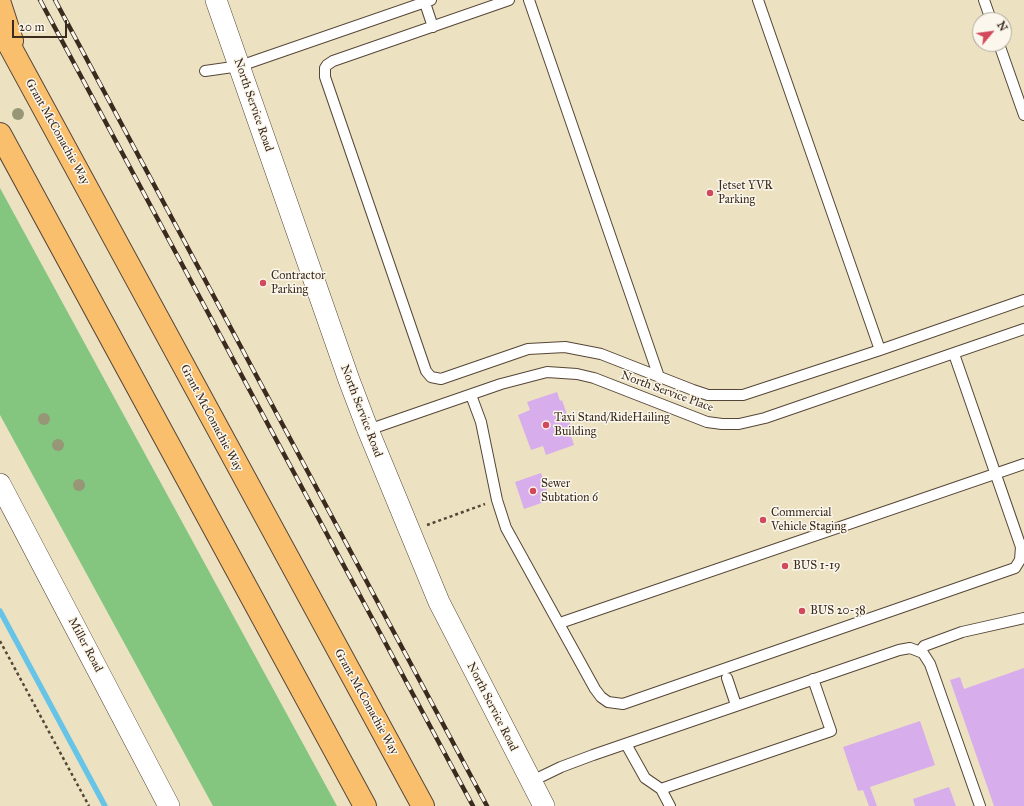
<!DOCTYPE html>
<html>
<head>
<meta charset="utf-8">
<style>
  body { margin:0 }
  #map { position:relative; width:1024px; height:806px; overflow:hidden; background:#ece2c2; font-family:"IM FELL Great Primer",serif }
  canvas { display:block }
  .north { position:absolute; left:972px; top:12px; width:40px; height:40px; box-sizing:border-box; background:#fbf7ec; border:1px solid #aea59a; border-radius:50%; rotate:61deg; font-size:11px; font-weight:700; line-height:16px; text-align:center; color:#3b2a1e }
  .north::after { content:''; display:block; margin:auto; width:14px; height:18px; background:#d1495b; clip-path:polygon(50% 0,100% 100%,50% 72%,0 100%) }
  .scale { position:absolute; left:12px; top:20px; width:55px; height:18px; box-sizing:border-box; border:2px solid #3b2a1e; border-top:0; padding-left:5px; font-size:12px; line-height:14px; white-space:nowrap; color:#3b2a1e; -webkit-text-stroke:3px #fbf7ec; paint-order:stroke }
</style>
</head>
<body>
<div id="map">
<canvas width="1024" height="806"></canvas>
<div class="north">N</div>
<div class="scale">20 m</div>
</div>
<script>
const context = document.querySelector('canvas').getContext('2d');
context.lineJoin = 'round';
function fill(path, color) { context.fillStyle = color; context.fill(path, 'evenodd'); }
const poly = rows => new Path2D(rows.map(r => 'M' + r).join(''));
function stroke(path, color, width, dash) { context.strokeStyle = color; context.lineWidth = width; context.lineCap = dash ? 'butt' : 'round'; context.setLineDash(dash || []); context.stroke(path); }
function label(font, color, halo, rows, align = 'center') {
  context.font = font + ' "IM FELL Great Primer",serif'; context.lineWidth = 3; context.setLineDash([]); context.textBaseline = 'middle'; context.strokeStyle = halo; context.fillStyle = color; for (const [text, x, y, turn = 0] of rows) {
    context.save(); context.translate(x, y); context.rotate((+turn || 0) * Math.PI / 180); context.textAlign = isNaN(turn) ? turn : align; if (halo) context.strokeText(text, 0, 0); context.fillText(text, 0, 0); context.restore();
  }
}
const green = poly([
  [0,188,337,806,213,806,0,415]
]);
const stream = poly([
  [0,611,105,806]
]);
const building = poly([
  [557,392,560,401,562,400,574,435,571,436,574,445,546,455,543,446,531,450,518,415,530,410,527,402],
  [541,473,550,500,524,509,515,482],
  [1024,668,1024,806,994,806,950,680,960,677,964,689],
  [920,721,935,765,870,787,877,806,869,806,863,790,858,791,843,747],
  [949,787,956,806,915,806,913,799]
]);
const path = poly([
  [427,525,485,504],
  [0,641,89,806]
]);
const service = poly([
  [509,0,333,61,327,65,325,68,325,77,426,371,431,377,441,379,528,349,565,347,601,354,693,390,708,395,743,395,880,350,1024,300],
  [529,0,659,377],
  [758,0,880,350],
  [984,0,991,20],
  [425,3,433,27],
  [999,44,1024,115],
  [205,71,240,66,431,0],
  [471,395,481,422,497,500,506,528,595,689,601,697,608,702,623,704,1015,568,1020,560,1021,547,954,354],
  [368,430,501,384,547,372,577,374,594,378,707,422,722,424,739,424,765,418,1024,329],
  [560,623,1024,464],
  [920,651,924,646,962,632,1024,618],
  [727,678,736,705],
  [626,744,645,778,661,789,670,806],
  [530,782,561,767,593,755,899,650,910,648,923,653,930,664,980,806],
  [661,789,831,731,813,679]
]);
const minor = poly([
  [216,0,349,380,368,430,439,602,544,806],
  [0,484,169,806]
]);
const primary = poly([
  [0,4,12,41],
  [0,28,423,806],
  [0,134,365,806]
]);
const rail = poly([
  [40,0,473,806],
  [55,0,487,806]
]);
const trees = [
  [18,114],
  [44,419],
  [58,445],
  [79,485]
];
const markers = [
  [710,193,4,"#d1495b"],
  [263,283,4,"#d1495b"],
  [546,425,4,"#d1495b"],
  [533,491,4,"#d1495b"],
  [763,520,4,"#d1495b"],
  [785,566,4,"#d1495b"],
  [802,611,4,"#d1495b"]
];
const streetNames = [
  ["North Service Road",253,105,71],
  ["Grant McConachie Way",57,132,61],
  ["North Service Place",667,392,20],
  ["North Service Road",361,411,69],
  ["Grant McConachie Way",211,418,62],
  ["Miller Road",85,645,62],
  ["Grant McConachie Way",366,702,61],
  ["North Service Road",492,707,63]
];
const poiNames = [
  ["Jetset YVR",718,186],
  ["Parking",718,200],
  ["Contractor",271,276],
  ["Parking",271,290],
  ["Taxi Stand/RideHailing",554,418],
  ["Building",554,432],
  ["Sewer",541,484],
  ["Subtation 6",541,498],
  ["Commercial",771,513],
  ["Vehicle Staging",771,527],
  ["BUS 1-19",793,566],
  ["BUS 20-38",810,611]
];
fill(green, '#84c67f');
stroke(stream, '#68c4e6', 5.5);
fill(building, '#d7adeb');
stroke(service, '#564637', 12);
stroke(minor, '#564637', 22);
stroke(primary, '#564637', 24);
stroke(path, '#564637', 2.5, [3, 3]);
stroke(service, '#fff', 10);
stroke(minor, '#fff', 21);
stroke(primary, '#f9bf6d', 22);
stroke(rail, '#3b2a1e', 4.5);
stroke(rail, '#fbf7ec', 3, [9]);
context.fillStyle = '#979778';
for (const [x, y] of trees) { context.beginPath(); context.arc(x, y, 6, 0, 2 * Math.PI); context.fill(); }
for (const [x, y, r, color] of markers) { const dot = new Path2D(); dot.arc(x, y, r, 0, 2 * Math.PI); context.fillStyle = color; context.fill(dot); stroke(dot, '#fbf7ec', 1.5); }
label('12px', '#3b2a1e', '#fbf7ec', streetNames);
label('12px', '#3b2a1e', '#fbf7ec', poiNames, 'left');
</script>
</body>
</html>
